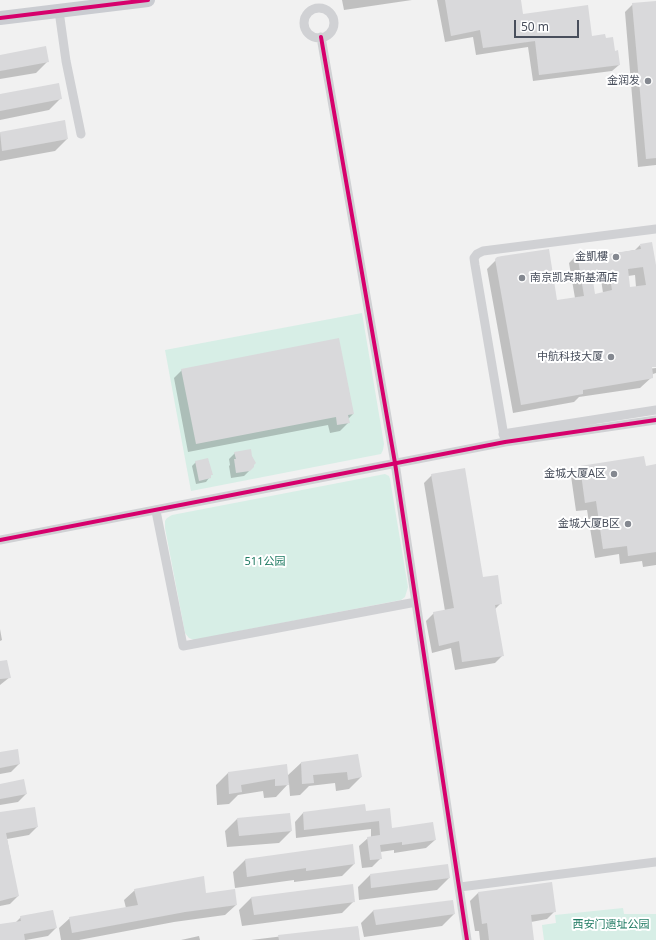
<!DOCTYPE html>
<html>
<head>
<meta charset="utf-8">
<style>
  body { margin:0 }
  #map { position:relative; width:656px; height:940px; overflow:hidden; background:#f1f1f1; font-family:"Noto Sans",sans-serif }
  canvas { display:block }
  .scale { position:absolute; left:514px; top:20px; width:65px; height:18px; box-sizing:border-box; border:2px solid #494f5c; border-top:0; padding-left:5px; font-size:12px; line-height:14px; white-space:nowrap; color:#494f5c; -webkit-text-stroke:3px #fff; paint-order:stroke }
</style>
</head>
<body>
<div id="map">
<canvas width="656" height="940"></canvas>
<div class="scale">50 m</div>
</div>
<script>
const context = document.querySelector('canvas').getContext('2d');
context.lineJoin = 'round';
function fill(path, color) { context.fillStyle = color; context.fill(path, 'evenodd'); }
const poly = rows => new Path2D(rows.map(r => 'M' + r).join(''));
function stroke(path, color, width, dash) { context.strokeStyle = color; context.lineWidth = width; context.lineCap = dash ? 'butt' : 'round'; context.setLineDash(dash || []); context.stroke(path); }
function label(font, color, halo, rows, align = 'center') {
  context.font = font + ' "Noto Sans","Noto Sans SC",sans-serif'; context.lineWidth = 4; context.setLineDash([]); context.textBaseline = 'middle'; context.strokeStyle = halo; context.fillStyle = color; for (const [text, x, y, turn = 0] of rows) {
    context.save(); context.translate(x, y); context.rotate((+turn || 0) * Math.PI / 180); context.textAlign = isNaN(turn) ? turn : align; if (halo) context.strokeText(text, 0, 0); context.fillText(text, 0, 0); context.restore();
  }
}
const green = poly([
  [362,313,384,444,383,450,381,454,191,491,165,350],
  [385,474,389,476,390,479,408,587,405,597,401,600,199,639,194,640,189,638,185,633,165,528,165,521,167,518,172,515],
  [623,908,624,914,656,914,656,940,544,940,542,925,556,923,555,915]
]);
const shadow = poly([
  [342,0,412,0,344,10],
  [437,0,520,0,522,16,591,37,605,39,614,52,619,65,612,71,533,81,528,47,476,55,473,37,445,42],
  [656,2,656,165,638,167,625,12,633,4],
  [0,56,48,61,36,73,0,79],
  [0,95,61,98,49,110,0,120],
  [64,121,67,139,55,151,0,161,0,133],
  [640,245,656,271,656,366,647,367,647,369,656,368,656,373,653,374,652,377,640,388,579,397,574,402,513,413,487,269,498,258,557,302,575,298,569,263,578,254,588,258,635,250],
  [635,275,636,287,629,288,628,276],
  [601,279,603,293,594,295,592,280],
  [182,370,353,414,348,419,348,423,340,431,330,433,328,425,188,452,174,378],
  [235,453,253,465,253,467,244,476,231,478,229,466,230,465,229,459],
  [196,462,212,474,206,482,196,484,192,466],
  [656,465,656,565,643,567,642,561,620,564,619,554,595,558,587,510,576,511,571,476,580,467,645,467],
  [432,475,482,578,501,603,495,609,503,655,495,663,455,670,451,648,432,653,426,621,434,613,445,611,424,483],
  [0,629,2,640,0,641],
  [0,662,10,677,0,685],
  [0,753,19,764,11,772,0,774],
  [357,756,361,777,349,789,336,791,335,783,309,786,300,795,290,796,289,783,276,797,264,798,263,791,238,795,229,804,217,805,216,785,228,773,287,776,301,763],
  [0,785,26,794,18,802,0,805],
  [389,810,391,829,435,840,426,848,394,853,394,850,380,852,381,858,372,867,362,868,359,846,368,838,371,837,371,829,296,838,295,822,303,813,365,812],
  [0,813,37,827,29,835,7,839,18,896,10,904,0,906],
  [237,819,291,831,279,843,227,847,225,831],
  [352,846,354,864,342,876,294,882,294,880,235,888,233,872,245,860],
  [370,875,449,878,437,890,359,900,358,887],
  [135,890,205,894,236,905,225,915,174,922,79,940,61,940,59,928,70,918,126,908,124,900],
  [478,893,555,911,547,919,531,922,533,940,480,940,479,931,475,931,470,901],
  [251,898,354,901,342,913,242,926,239,910],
  [452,901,454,914,442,926,364,937,361,923,373,911],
  [21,917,56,928,48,936,26,940,0,940,0,925,15,923],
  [358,927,359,940,251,940],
  [199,936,200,940,181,940]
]);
const building = poly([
  [445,0,521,0,523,14,588,5,592,36,605,34,606,38,613,37,615,51,618,50,620,65,539,75,535,41,483,48,480,30,451,36],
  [656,1,656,158,646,159,632,3],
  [46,46,49,62,0,71,0,55],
  [59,83,62,99,0,111,0,94],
  [65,120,68,139,2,151,0,132],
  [652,242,656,265,656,367,652,367,653,375,653,378,649,379,583,390,583,394,521,405,495,259,497,257,502,256,549,249,557,300,584,296,577,253,588,252,588,257,641,249,640,244],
  [643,267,646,285,630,287,628,269],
  [609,271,612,290,595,294,592,274],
  [339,338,354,414,348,415,350,423,337,425,336,417,196,444,181,369],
  [251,449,252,456,256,463,254,465,254,467,250,471,236,473,234,459,236,459,234,452],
  [644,456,646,466,656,464,656,552,628,556,627,546,603,549,596,501,585,503,580,466],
  [208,458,213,475,211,475,211,478,199,481,195,461],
  [465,468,483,577,498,575,502,604,495,605,504,656,462,662,459,641,439,646,433,612,454,608,431,474],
  [7,660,11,678,0,679,0,661],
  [18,749,20,764,0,768,0,752],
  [358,754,362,777,348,780,347,772,313,775,314,783,302,784,301,762],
  [287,764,289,785,275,786,275,779,241,785,242,792,229,794,228,772],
  [24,779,27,794,0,799,0,784],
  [365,804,366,811,390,808,392,828,433,822,436,840,402,845,402,842,380,845,382,859,370,860,367,837,380,835,379,821,304,830,303,812],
  [35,807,38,827,6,833,19,896,0,901,0,812],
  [290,813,292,831,239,836,237,818],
  [353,844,355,864,306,871,306,868,247,877,245,859],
  [448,864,450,878,371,888,370,874],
  [204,876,206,893,235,889,237,905,185,912,72,933,69,917,138,905,134,889],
  [552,882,556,912,531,915,534,940,489,940,487,923,482,924,478,892],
  [353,884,355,902,254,915,251,897],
  [453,900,455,914,376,925,373,910],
  [53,910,57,928,24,934,25,940,0,940,0,924,21,921,20,916],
  [358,926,360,940,279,940,278,935]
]);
const street = poly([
  '304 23a15 15 0 1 1 30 0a15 15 0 1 1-30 0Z',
  [59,11,66,61,81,134],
  [321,37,395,463,467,940],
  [503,434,656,410],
  [505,442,475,265,474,258,477,254,483,251,656,229],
  [156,511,183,646,416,602],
  [0,540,505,442,656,420],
  [460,887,656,862]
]);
const primary = poly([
  [0,18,148,0]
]);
const cycleway = poly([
  [0,18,148,0],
  [321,37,395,463,467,940],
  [0,540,505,442,656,420]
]);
const markers = [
  [648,81,4,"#848890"],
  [616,257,4,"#848890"],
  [522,278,4,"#848890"],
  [611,357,4,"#848890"],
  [614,474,4,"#848890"],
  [628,524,4,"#848890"]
];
const poiNames = [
  ["金润发",640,81],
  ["金凱樓",608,257],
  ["南京凯宾斯基酒店",530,278,"left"],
  ["中航科技大厦",603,357],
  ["金城大厦A区",606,474],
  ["金城大厦B区",620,524]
];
const parkNames = [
  ["511公园",265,562],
  ["西安门遗址公园",611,925]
];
fill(green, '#d7eee6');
fill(shadow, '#0003');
fill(building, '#d9d9db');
stroke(street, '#d0d1d4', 9);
stroke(primary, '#caccd1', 14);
stroke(cycleway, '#d6006c', 4);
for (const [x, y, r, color] of markers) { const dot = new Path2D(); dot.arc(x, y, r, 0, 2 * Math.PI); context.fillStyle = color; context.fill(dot); stroke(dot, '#fff', 1.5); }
label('11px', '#494f5c', '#fff', poiNames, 'right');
label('11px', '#1e7a62', '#fff', parkNames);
</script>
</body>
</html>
